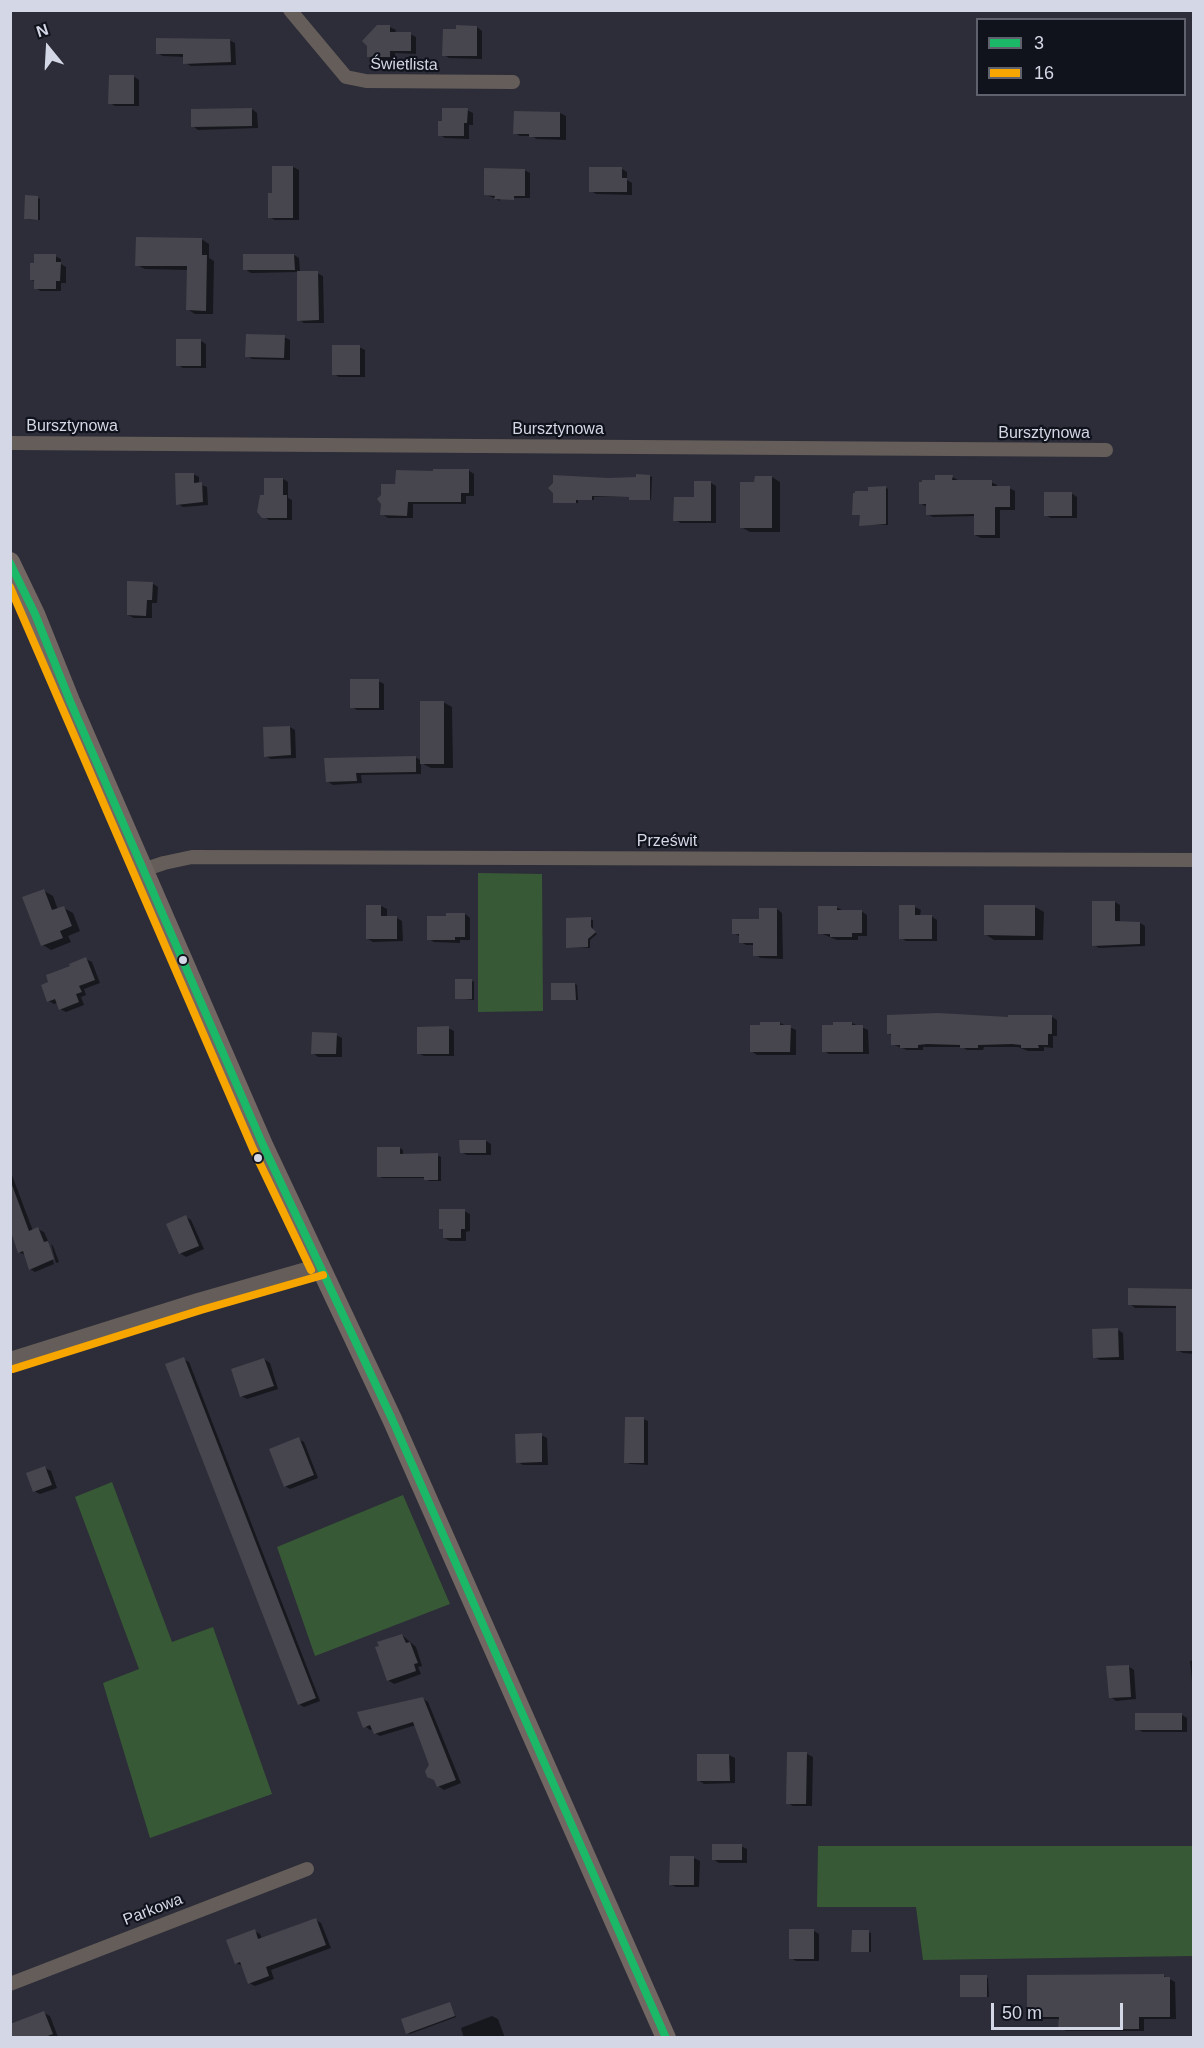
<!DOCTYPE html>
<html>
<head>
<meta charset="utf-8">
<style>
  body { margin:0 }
  #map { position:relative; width:1204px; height:2048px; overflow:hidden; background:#2c2d38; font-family:Helvetica,sans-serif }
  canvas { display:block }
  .frame { position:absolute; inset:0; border:12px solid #d4d7e5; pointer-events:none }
  .legend { position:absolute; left:976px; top:18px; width:210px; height:78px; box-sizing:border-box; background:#11131c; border:2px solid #5f616c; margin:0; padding:8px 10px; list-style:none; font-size:18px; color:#d4d7e5 }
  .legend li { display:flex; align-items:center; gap:12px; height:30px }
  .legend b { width:30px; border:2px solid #5f616c }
  .north { position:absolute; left:18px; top:18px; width:60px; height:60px; -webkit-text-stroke:4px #11131c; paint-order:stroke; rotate:342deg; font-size:16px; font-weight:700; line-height:24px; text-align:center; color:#d4d7e5 }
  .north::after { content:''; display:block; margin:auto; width:21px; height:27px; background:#d4d7e5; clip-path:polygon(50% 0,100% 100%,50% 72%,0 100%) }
  .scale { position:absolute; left:991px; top:2003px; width:132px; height:27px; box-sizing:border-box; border:3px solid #d4d7e5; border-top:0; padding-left:8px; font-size:18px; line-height:21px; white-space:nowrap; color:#d4d7e5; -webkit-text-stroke:4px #11131c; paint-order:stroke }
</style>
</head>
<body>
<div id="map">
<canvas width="1204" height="2048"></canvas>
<div class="frame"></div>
<ul class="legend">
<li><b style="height:8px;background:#1ab867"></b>3</li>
<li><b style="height:8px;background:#f7a600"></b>16</li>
</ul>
<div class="north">N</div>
<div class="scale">50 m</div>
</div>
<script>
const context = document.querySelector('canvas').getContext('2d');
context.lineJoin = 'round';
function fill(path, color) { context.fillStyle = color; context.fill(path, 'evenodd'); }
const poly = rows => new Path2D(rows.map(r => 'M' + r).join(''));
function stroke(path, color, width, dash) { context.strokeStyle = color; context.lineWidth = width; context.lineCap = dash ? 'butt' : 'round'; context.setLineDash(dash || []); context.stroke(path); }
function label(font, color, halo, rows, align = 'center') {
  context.font = font + ' Helvetica,sans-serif'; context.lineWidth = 4.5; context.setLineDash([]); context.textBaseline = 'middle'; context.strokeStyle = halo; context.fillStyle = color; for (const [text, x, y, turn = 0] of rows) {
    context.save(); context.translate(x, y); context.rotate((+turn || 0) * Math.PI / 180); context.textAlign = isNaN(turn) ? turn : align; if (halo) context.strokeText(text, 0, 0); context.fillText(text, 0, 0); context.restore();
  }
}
const green = poly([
  [478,873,542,874,543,1011,478,1012],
  [112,1482,172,1642,213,1627,272,1794,150,1838,103,1683,139,1669,75,1497],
  [403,1495,450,1604,315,1656,277,1547],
  [818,1846,1193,1846,1193,1956,923,1960,916,1907,817,1907]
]);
const shadow = poly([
  [390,27,396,30,395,33,410,34,416,37,416,54,395,53,395,60,374,60,368,56],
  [477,27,482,31,482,59,449,58,444,55],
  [229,40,235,43,236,65,191,66,185,63,185,57,163,56,157,53],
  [133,76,139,80,139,106,115,106,110,103],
  [252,109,257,113,258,128,198,130,193,126],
  [467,110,473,113,473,125,469,125,469,139,445,138,440,135],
  [515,113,560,113,566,116,566,140,537,139,531,136,520,136,515,133],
  [273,167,293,167,299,170,299,220,275,220,269,217,273,194],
  [622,169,627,172,627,180,632,183,632,195,596,194,591,191],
  [524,170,530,173,530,198,500,198,500,201,485,194],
  [38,198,40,199,40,220,28,220,26,218],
  [201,239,209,244,209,258,214,261,213,314,195,314,187,309,188,270,145,269,137,265],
  [294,255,299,258,300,273,317,273,323,276,324,323,304,323,299,320,299,272,251,273,245,269],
  [55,256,61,259,61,264,66,267,66,283,61,283,61,291,41,291,35,288,35,282,31,279],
  [284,337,290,340,290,360,252,359,247,356],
  [201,341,206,344,206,368,183,368,178,365],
  [359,347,365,350,365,377,339,377,334,374],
  [468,470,474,474,474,496,466,496,466,504,413,504,413,518,388,518,382,514],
  [193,474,199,477,199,484,207,487,208,505,183,507,178,504],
  [649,476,652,477,651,500,633,500,631,497,594,497,594,500,578,500,578,503,557,503],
  [772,477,780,482,780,532,750,532,741,527,756,483],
  [952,477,958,480,991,482,997,485,997,488,1009,488,1015,491,1015,510,1000,510,1000,538,981,538,975,535,975,516,933,517,927,514,927,507,920,503,936,482],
  [283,479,288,482,288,498,292,500,292,520,269,520,263,516,266,496],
  [711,483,716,486,716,523,681,523,675,520],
  [886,488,888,489,888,525,861,525,861,515,854,514,870,493],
  [1071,493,1077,497,1077,518,1051,518,1045,515],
  [152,583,158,587,157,603,152,603,152,618,134,618,128,615],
  [378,681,384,684,384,710,357,710,352,707],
  [443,702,452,707,453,768,431,768,421,763,421,774,361,775,362,783,333,785,327,781,326,760,415,757,422,761],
  [290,727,295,730,296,758,271,759,265,756],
  [44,891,53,896,58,910,64,908,73,913,80,931,68,936,71,942,51,950,43,945],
  [1115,902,1120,905,1120,923,1140,923,1145,926,1145,946,1099,948,1094,945],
  [381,906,387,909,387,918,397,918,402,921,403,941,373,942,368,939],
  [836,907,842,910,861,911,867,915,867,936,858,936,858,940,837,940,820,933],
  [915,907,921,910,920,916,931,916,937,920,937,941,906,941,901,938],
  [1035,907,1044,912,1043,940,994,940,985,934],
  [777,909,782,913,783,959,761,958,755,955,755,945,746,945,741,942,739,936,734,933,761,921],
  [465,914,470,918,470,940,460,940,460,943,434,942,429,939,447,918],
  [568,919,593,920,593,930,597,934,590,940,590,948,568,947],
  [86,959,92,962,100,983,84,989,86,995,81,997,84,1005,66,1012,60,1009,58,1003,54,1004,49,1001,72,967],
  [472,981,474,982,474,1000,456,998],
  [575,984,577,985,578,1000,553,999],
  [1052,1017,1057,1020,1057,1036,1053,1036,1053,1048,1044,1047,1044,1051,1028,1051,1018,1047,984,1047,983,1050,967,1050,962,1047,923,1047,923,1050,907,1050,892,1044,892,1036,888,1033,1009,1019],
  [780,1023,796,1030,796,1055,757,1055,751,1051],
  [834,1023,852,1023,868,1030,869,1054,829,1054,824,1051],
  [448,1028,454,1031,454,1056,424,1056,418,1053],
  [336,1035,342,1038,342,1057,318,1057,313,1053],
  [486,1141,491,1144,491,1155,467,1155,461,1152],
  [400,1148,403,1150,403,1155,437,1155,441,1157,441,1181,429,1181,426,1178,382,1178,379,1176],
  [10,1170,33,1231,38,1229,44,1232,49,1243,47,1243,54,1264,35,1272,30,1269,25,1255,19,1252,10,1224],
  [464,1211,470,1214,470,1231,466,1232,466,1241,450,1241,444,1238,444,1230,441,1228],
  [186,1217,191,1220,204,1249,186,1257,180,1253,168,1225],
  [51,1244,53,1246,59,1262,56,1263],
  [1194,1291,1194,1354,1183,1353,1177,1350,1178,1308,1135,1308,1130,1304],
  [1118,1330,1123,1333,1124,1360,1100,1360,1094,1357],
  [183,1359,189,1362,320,1701,304,1707,299,1704],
  [264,1359,270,1363,278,1389,247,1399,241,1396],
  [643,1419,648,1421,648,1465,630,1464,626,1462],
  [541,1435,547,1438,548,1465,523,1465,518,1462],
  [298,1439,304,1442,318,1478,290,1489,285,1486],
  [45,1468,51,1471,57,1488,40,1494,34,1491],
  [402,1635,416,1647,422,1666,418,1667,421,1674,394,1684,388,1680],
  [1194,1660,1194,1703,1190,1661],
  [1128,1666,1134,1670,1136,1699,1116,1701,1111,1697],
  [422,1698,428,1702,461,1783,444,1790,438,1786,416,1725,380,1736,375,1733,373,1729,370,1730,365,1726],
  [1182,1715,1187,1718,1187,1732,1143,1732,1137,1729],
  [788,1754,807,1754,813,1757,812,1806,793,1806,788,1803],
  [698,1755,729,1755,735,1758,735,1783,704,1784,698,1780],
  [741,1846,747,1849,747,1863,719,1863,713,1859],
  [694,1858,700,1861,699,1887,676,1887,670,1884],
  [316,1920,321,1923,331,1948,271,1970,274,1979,255,1986,249,1983,243,1966,236,1963,254,1931,260,1934,262,1939],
  [814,1931,819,1934,819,1961,796,1961,791,1958],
  [868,1932,871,1933,871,1952,853,1951],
  [1164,1976,1175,1982,1176,2019,1144,2019,1144,2031,1066,2031,1060,2028,1060,2019,1034,2019,1029,2016],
  [986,1977,988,1978,989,1997,964,1997],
  [449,2003,456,2017,410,2034,408,2033],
  [44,2013,50,2016,58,2037,12,2038,10,2035],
  [492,2016,498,2019,505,2038,464,2038,461,2028]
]);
const building = poly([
  [377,25,390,25,390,32,411,32,411,51,390,51,390,57,367,57,367,46,362,41],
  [456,25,477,26,477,56,442,56,443,29,456,29],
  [156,38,230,39,231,62,183,64,183,54,156,54],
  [109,75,134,75,134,104,108,104],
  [252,108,252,126,191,127,191,109],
  [442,108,468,108,467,123,464,123,464,136,438,136,438,121,442,121],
  [514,111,560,112,560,137,529,137,529,134,513,134],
  [272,166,293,166,293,218,268,218,268,193,272,193],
  [589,167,622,167,622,178,627,178,627,192,589,192],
  [484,168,525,169,525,196,514,196,514,200,494,199,495,196,484,195],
  [25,195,38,196,38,220,24,219],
  [136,237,202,238,202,255,207,255,206,311,186,310,187,266,135,266],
  [34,254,56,254,56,262,61,262,60,281,56,281,56,289,34,289,34,280,30,280,30,263,34,263],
  [243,254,294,254,295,270,243,270],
  [297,271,318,271,319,320,297,321],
  [246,334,285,335,284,358,245,357],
  [176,339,201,339,201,366,176,366],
  [332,345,360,345,360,375,332,375],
  [433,469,469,469,469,493,461,493,461,502,408,502,407,516,380,515,381,504,377,499,381,495,381,484,395,484,396,470,433,471],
  [175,473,194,473,194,483,202,482,203,502,176,505],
  [636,474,650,475,650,500,629,500,629,497,592,496,592,500,576,500,576,503,553,503,553,493,548,488,553,483,553,475,608,478,636,477],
  [935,475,953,475,952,480,992,480,992,486,1010,486,1010,507,995,507,995,535,974,535,974,514,926,515,926,504,919,504,919,482,922,482,922,480,935,480],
  [755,476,772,476,772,528,740,528,740,482,754,482],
  [264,478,283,478,283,495,287,495,287,518,262,518,257,512,260,495,264,495],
  [694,481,711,481,711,521,673,521,674,497,694,497],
  [886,486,886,524,859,526,860,515,852,515,853,493,855,493,855,491,868,491,868,487],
  [1044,492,1072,492,1072,516,1044,516],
  [127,581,153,582,152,600,147,600,146,616,127,615],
  [350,679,379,679,379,708,350,708],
  [420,701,444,701,444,764,420,764],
  [290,726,291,755,264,757,263,727],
  [416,756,416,772,356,773,357,781,326,782,324,758],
  [44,889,52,910,64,906,72,926,60,931,63,938,41,946,22,897],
  [1092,901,1115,901,1115,921,1140,922,1140,944,1092,946],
  [366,905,381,905,381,916,397,916,397,939,366,939],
  [899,905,915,905,915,915,932,915,932,939,899,939],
  [984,905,1035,905,1035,936,984,935],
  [818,906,837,906,837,910,862,910,862,933,852,933,852,937,830,937,830,934,818,934],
  [759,908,777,908,777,956,753,956,753,943,739,943,739,934,732,934,732,919,759,919],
  [446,913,465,913,465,937,455,937,455,940,427,940,427,916,446,916],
  [591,917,591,927,596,932,588,939,588,947,566,948,566,918],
  [86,957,95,980,79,986,82,992,76,994,79,1002,59,1010,55,999,47,1002,41,985,48,982,46,975,70,966,69,964],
  [455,979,472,979,472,999,455,999],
  [551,983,575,983,576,1000,551,1000],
  [938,1013,1008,1017,1008,1015,1052,1015,1052,1034,1048,1034,1048,1045,1038,1045,1039,1048,1021,1048,1021,1045,1012,1044,978,1045,978,1048,960,1048,960,1045,927,1044,918,1045,918,1048,900,1048,900,1045,891,1045,891,1034,887,1034,887,1015],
  [760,1022,780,1022,780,1025,791,1025,790,1052,750,1052,750,1025,760,1025],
  [833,1022,852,1022,852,1025,863,1025,863,1052,822,1052,822,1025,833,1025],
  [449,1026,449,1054,417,1054,417,1027],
  [312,1032,337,1033,336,1054,311,1054],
  [459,1140,486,1140,486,1153,460,1153],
  [377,1147,400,1147,400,1154,438,1153,438,1180,424,1180,424,1177,377,1177],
  [10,1185,12,1185,29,1231,38,1227,44,1242,48,1241,54,1259,29,1270,23,1251,18,1253,10,1229],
  [439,1209,465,1209,465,1229,461,1229,461,1238,443,1238,443,1229,439,1229],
  [186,1215,199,1246,179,1254,166,1224],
  [1128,1288,1194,1289,1194,1351,1176,1351,1176,1306,1128,1305],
  [1118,1328,1119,1357,1093,1358,1092,1329],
  [184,1357,316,1698,298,1705,165,1364],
  [264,1358,274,1386,240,1397,231,1369],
  [625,1417,644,1417,644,1463,624,1463],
  [542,1433,542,1462,516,1463,515,1434],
  [299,1437,314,1475,284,1487,269,1449],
  [45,1466,52,1485,33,1492,26,1473],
  [402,1634,406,1643,410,1642,418,1663,414,1664,416,1671,387,1681,375,1647,379,1646,377,1642],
  [1129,1665,1131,1697,1109,1698,1106,1666],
  [423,1697,456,1780,437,1787,434,1780,427,1777,425,1771,429,1765,413,1722,374,1734,370,1725,363,1728,357,1712],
  [1135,1713,1182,1713,1182,1730,1135,1730],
  [787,1752,807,1752,806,1804,786,1804],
  [697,1754,729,1754,730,1781,697,1781],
  [712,1844,742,1844,742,1860,712,1860],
  [670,1856,694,1856,694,1885,669,1885],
  [316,1918,326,1945,266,1967,269,1976,248,1984,240,1962,235,1964,226,1940,255,1929,258,1939],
  [789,1929,814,1929,814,1959,789,1959],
  [852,1930,869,1930,869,1952,851,1952],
  [1164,1974,1164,1977,1170,1977,1170,2017,1139,2017,1139,2029,1058,2029,1059,2017,1027,2017,1027,1975],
  [960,1975,987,1975,987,1997,960,1997],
  [450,2002,455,2016,406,2034,401,2019],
  [44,2011,53,2034,45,2037,10,2037,10,2024]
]);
const street = poly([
  [290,10,346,77,366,81,513,82],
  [10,443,1106,450],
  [143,870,164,863,192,857,1194,860],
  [10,1359,198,1300,320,1265],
  [10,1984,307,1869]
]);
const secondary = poly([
  [10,562,35,614,70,701,263,1145,392,1419,666,2038]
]);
const bus1 = poly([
  [10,563,35,614,70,701,263,1145,392,1419,666,2038]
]);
const bus2 = poly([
  [10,587,253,1149,311,1270],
  [13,1369,201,1310,323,1275]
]);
const markers = [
  [183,960,5,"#d4d7e5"],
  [258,1158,5,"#d4d7e5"]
];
const streetNames = [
  ["Świetlista",404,65,1],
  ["Bursztynowa",72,427],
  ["Bursztynowa",558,430],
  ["Bursztynowa",1044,434],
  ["Prześwit",667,842],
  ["Parkowa",153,1910,-21]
];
fill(green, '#385936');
fill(shadow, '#0007');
fill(building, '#47464e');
stroke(street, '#655d59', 14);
stroke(secondary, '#726762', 20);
stroke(bus1, '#1ab867', 8);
stroke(bus2, '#f7a600', 8);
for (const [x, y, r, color] of markers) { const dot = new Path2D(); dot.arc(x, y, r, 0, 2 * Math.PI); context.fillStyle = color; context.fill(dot); stroke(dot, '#11131c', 2); }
label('16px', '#d4d7e5', '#11131c', streetNames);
</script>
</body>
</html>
